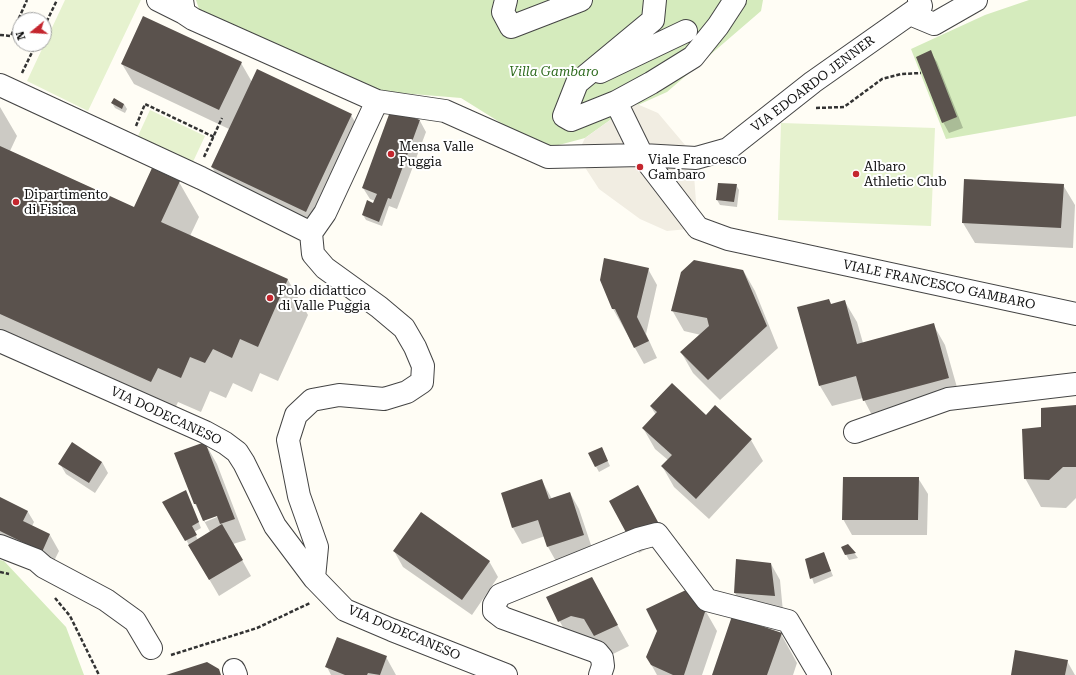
<!DOCTYPE html>
<html>
<head>
<meta charset="utf-8">
<style>
  body { margin:0 }
  #map { position:relative; width:1076px; height:675px; overflow:hidden; background:#fffdf5; font-family:"Roboto Serif",serif }
  canvas { display:block }
  .north { position:absolute; left:12px; top:12px; width:40px; height:40px; box-sizing:border-box; background:#fff; border:1px solid #a0a0a0; border-radius:50%; rotate:252deg; font-size:11px; font-weight:700; line-height:16px; text-align:center; color:#111 }
  .north::after { content:''; display:block; margin:auto; width:14px; height:18px; background:#c4262e; clip-path:polygon(50% 0,100% 100%,50% 72%,0 100%) }
</style>
</head>
<body>
<div id="map">
<canvas width="1076" height="675"></canvas>
<div class="north">N</div>
</div>
<script>
const context = document.querySelector('canvas').getContext('2d');
context.lineJoin = 'round';
function fill(path, color) { context.fillStyle = color; context.fill(path, 'evenodd'); }
const poly = rows => new Path2D(rows.map(r => 'M' + r).join(''));
function stroke(path, color, width, dash) { context.strokeStyle = color; context.lineWidth = width; context.lineCap = dash ? 'butt' : 'round'; context.setLineDash(dash || []); context.stroke(path); }
function label(font, color, halo, rows, align = 'center') {
  context.font = font + ' "Roboto Serif",serif'; context.lineWidth = 4; context.setLineDash([]); context.textBaseline = 'middle'; context.strokeStyle = halo; context.fillStyle = color; for (const [text, x, y, turn = 0] of rows) {
    context.save(); context.translate(x, y); context.rotate((+turn || 0) * Math.PI / 180); context.textAlign = isNaN(turn) ? turn : align; if (halo) context.strokeText(text, 0, 0); context.fillText(text, 0, 0); context.restore();
  }
}
const green = poly([
  [196,0,763,0,761,11,667,92,620,113,585,138,555,146,530,141,461,98,376,91,202,18],
  [1029,0,1076,0,1076,116,946,139,911,49,985,15],
  [0,560,4,561,66,627,84,675,0,675]
]);
const pitch = poly([
  [65,0,141,0,88,111,27,81],
  [150,110,205,136,192,164,137,138],
  [781,123,935,128,931,226,778,220]
]);
const plaza = poly([
  [637,104,658,113,696,158,694,175,698,228,667,231,640,219,599,189,577,155,585,138,620,113]
]);
const shadow = poly([
  [930,52,937,62,963,128,949,133,943,122],
  [241,63,252,82,351,115,363,136,318,232,224,188,212,167,229,129,134,84,122,64],
  [112,103,124,104,127,109,125,113,115,108],
  [0,107,17,136,10,151,135,208,179,182,199,217,190,236,288,280,308,315,278,381,260,373,252,392,233,383,226,398,210,391,201,412,178,402,171,417,0,339],
  [420,121,426,132,397,209,389,206,382,226,366,220,363,215,375,201,370,199,363,188],
  [736,185,739,190,737,207,720,205,717,200],
  [1063,185,1075,205,1073,248,975,243,963,223],
  [648,269,657,285,646,334,657,358,644,364,613,309],
  [743,270,755,291,778,348,720,400,693,373,681,352,701,335,684,331,672,310],
  [845,302,857,322,863,343,933,324,945,345,960,398,875,421,863,398,832,406,820,386],
  [1076,406,1076,498,1066,508,1041,507,1025,478,1042,428],
  [651,407,706,417,751,440,763,461,709,519,674,487,662,466,668,460,655,449,643,428,656,415],
  [205,443,217,464,246,540,233,544,251,576,219,596,164,502,188,496,201,528,194,532,198,540,210,532,195,504],
  [222,514,222,515,205,522,205,520],
  [604,453,610,466,599,472,589,454],
  [102,462,108,473,95,493,66,474,60,464],
  [918,478,928,494,927,535,852,535,843,519],
  [542,481,552,499,570,493,579,509,593,551,557,563,548,547,545,536,522,544,513,528,502,493],
  [0,498,28,512,34,522,32,526,50,535,59,551,51,567,0,543],
  [647,503,666,538,639,553,630,537],
  [848,545,855,554,858,558,849,560,842,547],
  [394,551,489,561,498,577,472,615,403,567],
  [824,554,833,576,814,584,806,560],
  [737,560,771,564,780,580,783,612,744,609,735,593],
  [547,598,603,599,629,646,607,657,597,640,583,637,571,642],
  [705,610,717,631,702,675,657,675,647,657],
  [781,634,797,663,793,675,713,675],
  [386,657,396,675,331,675,327,667],
  [1067,661,1075,675,1012,675]
]);
const building = poly([
  [143,16,242,62,219,110,121,64],
  [931,50,957,117,942,123,916,57],
  [257,69,352,114,306,212,211,167],
  [114,98,124,104,122,109,111,103],
  [391,109,420,120,391,199,388,198,379,222,362,215,367,200,373,203,377,194,362,188],
  [0,146,134,207,152,168,180,181,161,222,288,279,258,347,240,339,232,358,213,349,205,363,190,357,181,378,158,368,151,382,0,314],
  [964,179,1064,184,1061,228,962,223],
  [718,183,737,184,734,202,716,200],
  [604,258,649,268,637,317,649,341,634,348,615,309,612,309,600,280],
  [694,260,743,270,767,326,708,380,680,352,709,326,707,318,671,311,681,272],
  [829,299,831,304,845,300,857,344,934,323,949,378,863,401,856,376,819,386,797,307],
  [672,383,706,415,715,405,752,439,696,499,661,466,672,455,642,428,657,412,650,406],
  [1076,405,1076,467,1063,467,1049,480,1024,479,1022,429,1041,427,1041,408],
  [72,442,102,462,89,483,58,464],
  [205,442,235,519,220,524,217,516,203,521,196,504,194,504,174,453],
  [602,447,608,461,595,467,588,453],
  [843,477,919,477,918,520,842,520],
  [542,479,549,499,570,492,584,535,547,547,538,520,512,528,501,493],
  [638,485,658,522,629,538,609,501],
  [186,490,199,522,192,526,197,535,185,541,162,502],
  [0,497,28,511,23,521,50,534,42,552,0,531],
  [421,512,490,561,462,600,393,551],
  [222,524,243,560,209,580,188,545],
  [848,544,856,553,845,555,841,547],
  [824,552,831,571,810,579,805,559],
  [736,559,771,563,775,596,734,593],
  [592,577,618,625,594,636,584,619,571,616,558,622,546,597],
  [686,590,706,609,684,675,673,675,651,665,646,657,657,631,646,609],
  [732,616,782,633,767,675,712,675],
  [337,637,387,656,380,675,368,673,367,675,345,675,325,667],
  [1015,650,1068,660,1065,675,1011,675],
  [207,662,219,669,221,675,166,675]
]);
const path = poly([
  [44,27,57,0],
  [0,35,11,36,27,0],
  [22,73,36,44],
  [816,108,844,107,882,79,901,74,921,73],
  [136,126,145,104,214,137],
  [204,157,222,118],
  [0,572,9,574],
  [55,598,70,616,99,675],
  [171,655,257,628,310,603]
]);
const minor = poly([
  [158,0,184,13],
  [182,0,184,13,193,19,377,101,445,111,548,157,642,155,698,228,728,239,1076,314],
  [506,0,503,12,511,27,581,0],
  [655,0,653,20,577,83,564,116,571,120,616,102,642,155,696,158,728,149,813,82,921,6,919,0],
  [910,14,934,24,976,0],
  [600,72,686,31],
  [0,85,201,178,311,233],
  [616,102,651,83,693,57,718,26,735,0],
  [0,341,205,432,225,443,237,452,244,463,275,526,314,578,345,610,392,630,506,675],
  [855,432,948,399,1076,384],
  [0,546,36,560,44,567,106,600,135,621,151,648],
  [314,578,317,547,299,496,288,440,296,415,312,400,339,395,384,399,407,392,422,382,423,366,415,347,404,328,379,307,325,268,313,254,311,233,325,213,377,101],
  [234,670,236,675],
  [600,675,603,666,602,658,597,652,503,618,494,611,494,605,500,595,638,539,657,534,707,600,788,621,820,675]
]);
const markers = [
  [391,154,4,"#c4262e"],
  [640,167,4,"#c4262e"],
  [856,174,4,"#c4262e"],
  [16,202,4,"#c4262e"],
  [270,298,4,"#c4262e"]
];
const parkNames = [
  ["Villa Gambaro",554,72]
];
const streetNames = [
  ["VIA EDOARDO JENNER",813,84,-37],
  ["VIALE FRANCESCO GAMBARO",939,285,12],
  ["VIA DODECANESO",166,416,25],
  ["VIA DODECANESO",404,633,23]
];
const poiNames = [
  ["Mensa Valle",399,147],
  ["Puggia",399,162],
  ["Viale Francesco",648,160],
  ["Gambaro",648,175],
  ["Albaro",864,167],
  ["Athletic Club",864,182],
  ["Dipartimento",24,195],
  ["di Fisica",24,210],
  ["Polo didattico",278,291],
  ["di Valle Puggia",278,306]
];
fill(green, '#d5ebbd');
fill(pitch, '#e6f2cf');
fill(plaza, '#f1ede2');
fill(shadow, '#0003');
fill(building, '#5a524d');
stroke(minor, '#444', 24);
stroke(path, '#333', 2.5, [4, 2]);
stroke(minor, '#fff', 22);
for (const [x, y, r, color] of markers) { const dot = new Path2D(); dot.arc(x, y, r, 0, 2 * Math.PI); context.fillStyle = color; context.fill(dot); stroke(dot, '#fff', 1.5); }
label('italic 13px', '#2f6b1f', '#fff', parkNames);
label('13px', '#111', '#fff', streetNames);
label('13px', '#111', '#fff', poiNames, 'left');
</script>
</body>
</html>
